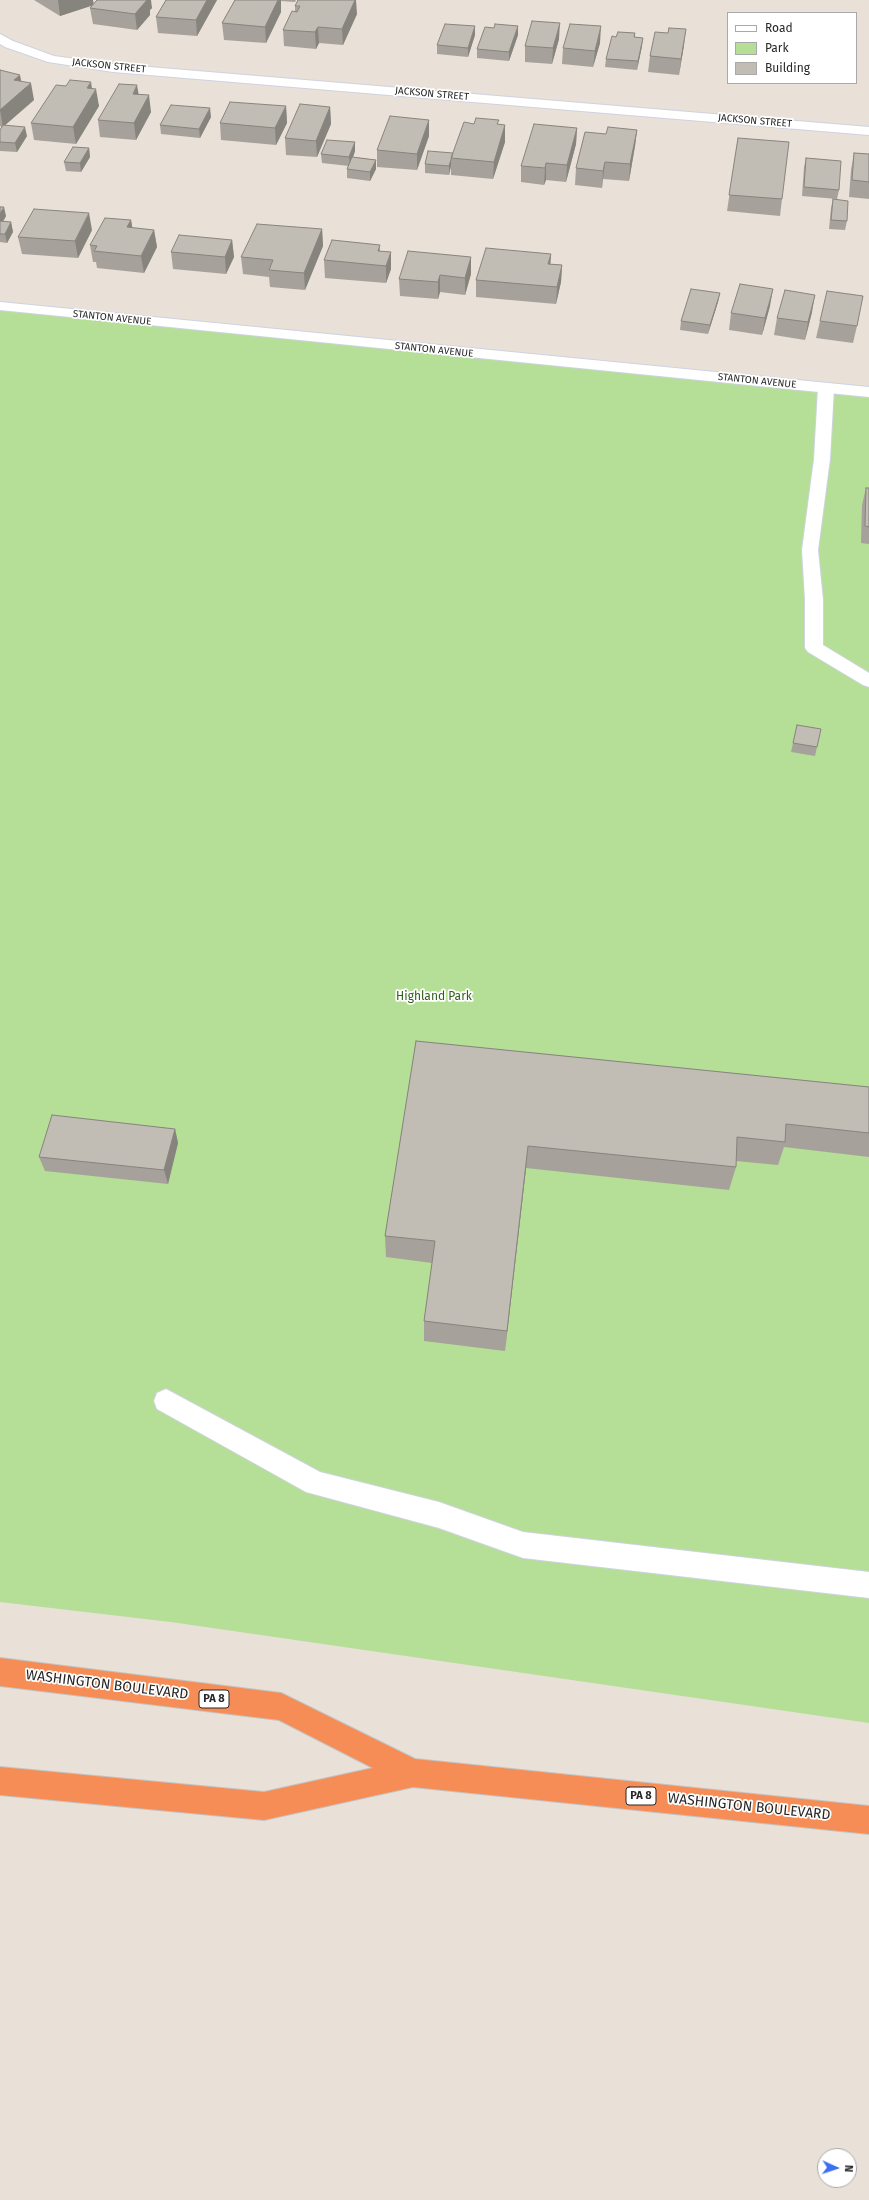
<!DOCTYPE html>
<html>
<head>
<meta charset="utf-8">
<style>
  body { margin:0 }
  #map { position:relative; width:869px; height:2200px; overflow:hidden; background:#e9e0d8; font-family:"Fira Sans",sans-serif }
  canvas { display:block }
  .legend { position:absolute; left:727px; top:12px; width:130px; height:72px; box-sizing:border-box; background:#fff; border:1px solid #a9a9a9; margin:0; padding:5px 7px; list-style:none; font-size:12px; color:#272727 }
  .legend li { display:flex; align-items:center; gap:8px; height:20px }
  .legend b { width:20px; border:1px solid #a9a9a9 }
  .north { position:absolute; left:817px; top:2148px; width:40px; height:40px; box-sizing:border-box; background:#fff; border:1px solid #a9a9a9; border-radius:50%; rotate:93deg; font-size:11px; font-weight:700; line-height:16px; text-align:center; color:#272727 }
  .north::after { content:''; display:block; margin:auto; width:14px; height:18px; background:#3d6ff1; clip-path:polygon(50% 0,100% 100%,50% 72%,0 100%) }
</style>
</head>
<body>
<div id="map">
<canvas width="869" height="2200"></canvas>
<ul class="legend">
<li><b style="height:5px;background:#fff"></b>Road</li>
<li><b style="height:11px;background:#b5de96"></b>Park</li>
<li><b style="height:11px;background:#c1bcb4"></b>Building</li>
</ul>
<div class="north">N</div>
</div>
<script>
const context = document.querySelector('canvas').getContext('2d');
context.lineJoin = 'round';
function fill(path, color) { context.fillStyle = color; context.fill(path, 'evenodd'); }
const poly = rows => new Path2D(rows.map(r => 'M' + r).join(''));
function stroke(path, color, width, dash) { context.strokeStyle = color; context.lineWidth = width; context.lineCap = dash ? 'butt' : 'round'; context.setLineDash(dash || []); context.stroke(path); }
function label(font, color, halo, rows, align = 'center') {
  context.font = font + ' "Fira Sans",sans-serif'; context.lineWidth = 3.5; context.setLineDash([]); context.textBaseline = 'middle'; context.strokeStyle = halo; context.fillStyle = color; for (const [text, x, y, turn = 0] of rows) {
    context.save(); context.translate(x, y); context.rotate((+turn || 0) * Math.PI / 180); context.textAlign = isNaN(turn) ? turn : align; if (halo) context.strokeText(text, 0, 0); context.fillText(text, 0, 0); context.restore();
  }
}
const green = poly([
  [0,306,869,392,869,1723,171,1622,0,1602]
]);
const lane = poly([
  [826,383,831,385,834,388,830,459,818,550,823,600,823,645,869,673,869,687,863,685,808,652,805,648,805,600,802,550,814,459,818,388,821,385,826,383],
  [166,1389,320,1472,439,1502,523,1532,869,1572,869,1598,523,1558,439,1528,306,1492,157,1409,154,1401,157,1393,166,1389]
]);
const street = poly([
  [0,34,13,41,54,56,113,64,869,127,869,135,113,72,48,62,5,47,0,44,0,34],
  [0,302,869,387,869,397,0,310,0,302]
]);
const highway = poly([
  [0,1658,281,1693,415,1759,869,1806,869,1834,413,1787,264,1820,0,1795,0,1767,264,1792,373,1768,279,1720,0,1686,0,1658]
]);
const wall = poly([
  [34,0,93,0,93,4,152,8,150,10,150,15,137,30,93,24,90,8,93,5,60,16],
  [166,0,217,0,197,36,158,33,156,17],
  [235,0,296,0,295,2,281,1,281,12,266,43,224,40,222,23],
  [295,6,357,14,343,45,319,43,316,49,284,46,283,30,295,12],
  [635,33,635,37,642,46,637,70,605,67,606,59],
  [475,35,468,57,437,54,437,45],
  [518,35,509,61,477,58,477,49],
  [559,39,552,64,525,62,525,46],
  [600,43,593,67,562,64,563,48],
  [684,45,679,75,648,72,650,56],
  [0,70,21,82,34,100,5,125,27,136,17,152,0,151,0,130,2,127,0,126],
  [92,89,99,106,76,144,34,140,31,123],
  [139,94,151,112,136,140,100,137,98,120],
  [286,106,287,123,276,145,221,140,220,123],
  [330,107,331,124,317,157,286,155,285,138],
  [211,117,200,138,161,134,160,125],
  [429,120,429,136,417,170,377,167,377,150],
  [474,124,505,125,505,142,493,179,451,175,451,166,449,175,425,173,425,164,453,155],
  [577,128,576,144,566,182,546,180,544,185,521,182,521,166],
  [637,130,635,146,629,181,603,179,602,188,575,185,576,168,606,134],
  [738,138,782,199,780,216,727,211],
  [355,142,355,151,353,157,376,160,376,169,370,181,347,178,347,169,349,166,322,163,321,154],
  [89,148,90,157,81,172,66,171,64,162],
  [854,153,869,154,869,199,849,197,851,170],
  [806,158,839,190,837,199,802,196,804,167],
  [833,199,847,221,845,230,829,229,831,208],
  [0,207,6,216,3,222,11,222,13,232,7,243,0,242],
  [131,220,132,228,154,230,157,247,144,273,97,268,96,262,93,262,90,245],
  [322,229,323,246,305,290,270,287,269,277,243,274,241,257],
  [92,230,78,258,22,254,18,237],
  [232,240,234,257,226,274,173,269,171,252],
  [380,245,380,251,391,252,391,269,386,283,325,278,324,260],
  [551,254,550,264,562,265,561,282,556,304,476,297,476,280],
  [471,257,471,274,465,295,440,292,438,299,400,296,399,279],
  [720,293,718,302,708,334,680,330,681,321],
  [770,306,762,335,729,330,731,313],
  [812,312,805,340,774,335,777,318],
  [820,321,857,326,853,343,816,338],
  [866,488,869,488,869,544,861,543,862,505],
  [797,725,817,747,815,756,791,752],
  [416,1041,869,1087,869,1157,784,1147,778,1165,736,1161,736,1167,729,1190,526,1168,505,1351,424,1341,424,1321,432,1263,386,1257,385,1236],
  [175,1129,178,1143,168,1184,45,1171,39,1157]
]);
const shadedWall = poly([
  [58,0,93,0,94,5,60,16],
  [140,0,151,0,152,8,150,10,150,15,137,30,135,14],
  [207,0,217,0,197,36,196,20],
  [278,0,281,0,281,12,266,43,265,27],
  [355,0,356,0,357,14,343,45,342,29],
  [560,23,559,39,552,64,553,48],
  [475,26,475,35,468,57,468,48],
  [518,26,518,35,509,61,509,52],
  [601,26,600,43,593,67,595,51],
  [318,27,319,43,316,49,315,32],
  [686,29,684,45,679,75,681,59],
  [643,38,642,46,637,70,638,61],
  [20,75,23,90,31,83,34,100,3,127,0,110,14,80],
  [91,82,93,95,96,89,99,106,76,144,73,127,87,88],
  [137,85,140,102,133,94],
  [149,95,151,112,136,140,134,123],
  [286,106,287,123,276,145,275,128],
  [330,107,331,124,317,157,316,141],
  [210,108,211,117,200,138,199,129],
  [429,120,429,136,417,170,417,154],
  [505,125,505,142,493,179,494,162],
  [25,127,27,136,17,152,15,143],
  [577,128,576,144,566,182,567,165],
  [637,130,635,146,629,181,630,164],
  [355,142,355,151,350,166,349,157],
  [89,148,90,157,81,172,80,163],
  [451,158,451,166,449,175,449,166],
  [376,160,376,169,370,181,370,172],
  [605,162,603,179,602,188,603,171],
  [546,163,546,180,544,185,545,168],
  [4,207,6,216,0,226,0,214],
  [89,213,92,230,78,258,75,241],
  [131,220,134,237,127,227],
  [11,222,13,232,7,243,5,234],
  [322,229,323,246,305,290,304,273],
  [154,230,157,247,144,273,141,256],
  [232,240,234,257,226,274,225,257],
  [391,252,391,269,386,283,386,266],
  [551,254,550,271,548,264],
  [471,257,471,274,465,295,465,278],
  [562,265,561,282,556,304,557,287],
  [440,275,440,292,438,299,438,282],
  [773,289,770,306,762,335,765,318],
  [720,293,718,302,708,334,710,325],
  [815,295,812,312,805,340,808,322],
  [175,1129,178,1143,168,1184,164,1170],
  [528,1146,526,1168,505,1351,507,1331]
]);
const building = poly([
  [97,0,147,0,135,14,90,8,97,0],
  [166,0,207,0,196,20,156,17,166,0],
  [235,0,278,0,265,27,222,23,235,0],
  [298,0,355,0,342,29,318,27,315,32,283,30,292,11,297,12,300,6,295,6,298,0],
  [532,21,560,23,553,48,525,46,532,21],
  [445,24,475,26,468,48,437,45,445,24],
  [495,24,518,26,509,52,477,49,485,27,494,28,495,24],
  [570,24,601,26,595,51,563,48,570,24],
  [669,28,686,29,681,59,650,56,655,32,668,33,669,28],
  [618,32,635,33,634,37,643,38,638,61,606,59,612,36,616,37,618,32],
  [0,70,20,75,14,80,31,83,0,110,0,70],
  [70,80,91,82,87,88,96,89,73,127,31,123,56,85,66,86,70,80],
  [119,84,137,85,133,94,149,95,134,123,98,120,119,84],
  [230,102,286,106,275,128,220,123,230,102],
  [300,104,330,107,316,141,285,138,300,104],
  [171,105,210,108,199,129,160,125,171,105],
  [390,116,429,120,417,154,377,150,390,116],
  [476,118,499,120,497,124,505,125,494,162,451,158,464,122,474,124,476,118],
  [534,124,577,128,567,165,546,163,545,168,521,166,534,124],
  [3,125,25,127,15,143,0,142,0,130,3,125],
  [608,127,637,130,630,164,605,162,603,171,576,168,585,132,606,134,608,127],
  [738,138,789,142,782,199,729,195,738,138],
  [327,140,355,142,349,157,321,154,327,140],
  [73,147,89,148,80,163,64,162,73,147],
  [428,151,453,153,449,166,425,164,428,151],
  [854,153,869,154,869,182,852,180,854,153],
  [352,157,376,160,370,172,347,169,352,157],
  [806,158,841,161,839,190,804,187,806,158],
  [833,199,848,201,847,221,831,220,833,199],
  [0,207,4,207,0,214,0,207],
  [34,209,89,213,75,241,18,237,34,209],
  [105,218,131,220,127,227,154,230,141,256,94,251,97,246,90,245,105,218],
  [0,221,11,222,5,234,0,234,0,221],
  [257,224,322,229,304,273,269,270,273,260,241,257,257,224],
  [179,235,232,240,225,257,171,252,179,235],
  [332,240,380,245,378,251,391,252,386,266,324,260,332,240],
  [486,248,551,254,548,264,562,265,557,287,476,280,486,248],
  [408,251,471,257,465,278,440,275,438,282,399,279,408,251],
  [740,284,773,289,765,318,731,313,740,284],
  [691,289,720,293,710,325,681,321,691,289],
  [785,290,815,295,808,322,777,318,785,290],
  [827,291,863,296,857,326,820,321,827,291],
  [866,488,869,488,869,527,865,526,866,488],
  [797,725,821,729,817,747,793,743,797,725],
  [416,1041,869,1087,869,1133,786,1124,785,1142,737,1137,736,1167,528,1146,507,1331,424,1321,435,1241,385,1236,416,1041],
  [52,1115,175,1129,164,1170,39,1157,52,1115]
]);
const farStreetnames = [
  ["JACKSON STREET",109,66,6],
  ["JACKSON STREET",432,94,5],
  ["JACKSON STREET",755,121,5],
  ["STANTON AVENUE",112,318,6],
  ["STANTON AVENUE",434,350,6],
  ["STANTON AVENUE",757,381,6]
];
const shields = [
  [214,1699,30],
  [641,1796,30]
];
const shieldNames = [
  ["PA 8",214,1699],
  ["PA 8",641,1796]
];
const parkNames = [
  ["Highland Park",434,997]
];
const nearStreetnames = [
  ["WASHINGTON BOULEVARD",107,1685,7],
  ["WASHINGTON BOULEVARD",749,1807,6]
];
fill(green, '#b5de96');
stroke(lane, '#ced3e0', 2);
stroke(street, '#ced3e0', 2);
stroke(highway, '#c3c3c3', 2);
fill(lane, '#fff');
fill(street, '#fff');
fill(highway, '#f78d56');
fill(wall, '#a6a29b');
fill(shadedWall, '#87847e');
fill(building, '#c1bcb4');
stroke(building, '#87847e', 1);
label('10px', '#272727', '#fff', farStreetnames);
for (const [x, y, w] of shields) { const box = new Path2D(); box.roundRect(x - w / 2, y - 9, w, 18, 3); context.fillStyle = '#fff'; context.fill(box); stroke(box, '#272727', 1); }
label('bold 11px', '#272727', null, shieldNames);
label('12px', '#305f1c', '#fff', parkNames);
label('14px', '#272727', '#fff', nearStreetnames);
</script>
</body>
</html>
